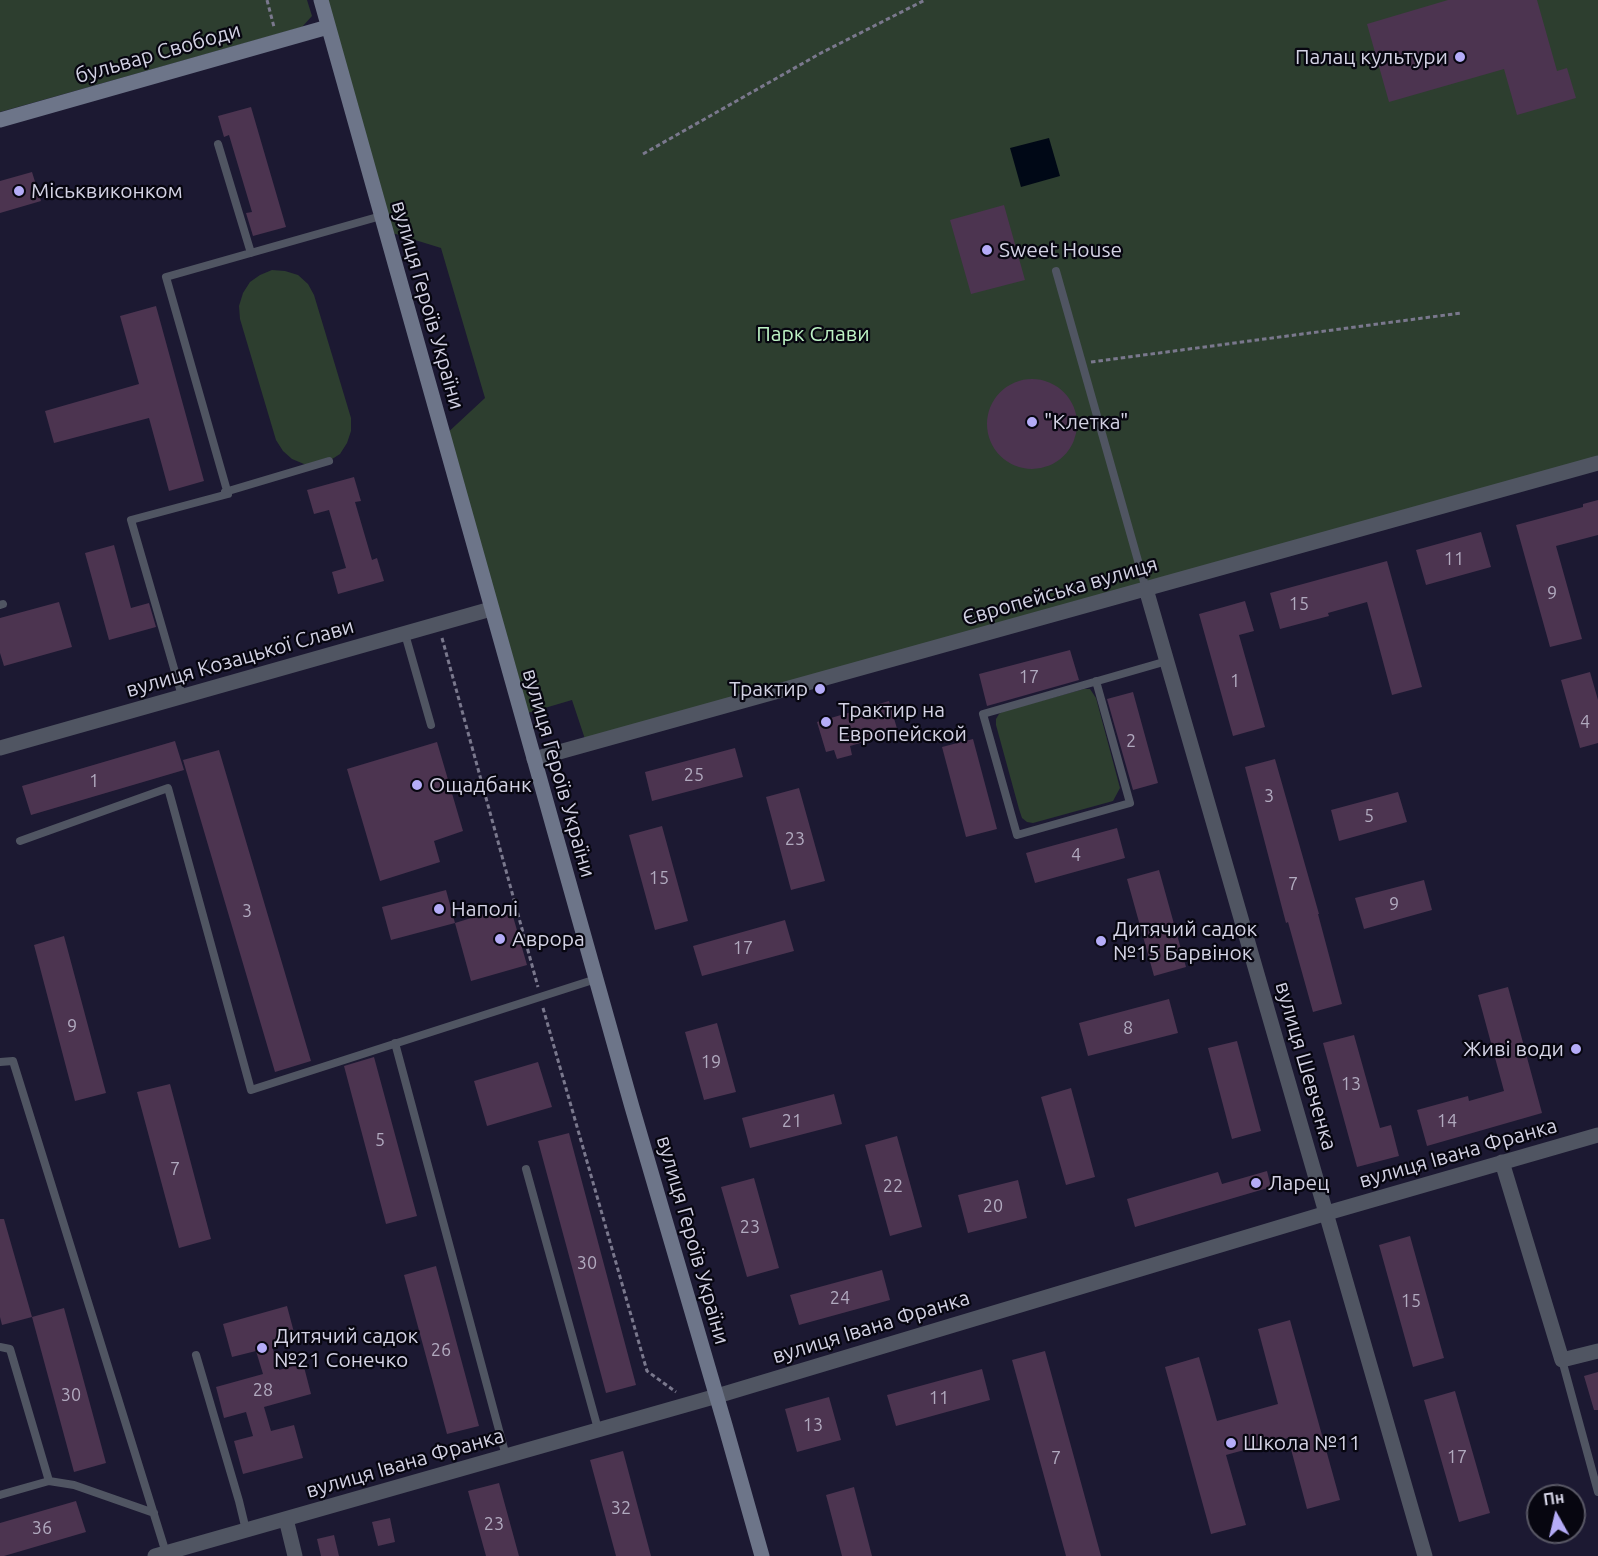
<!DOCTYPE html>
<html>
<head>
<meta charset="utf-8">
<style>
  body { margin:0 }
  #map { position:relative; width:1598px; height:1556px; overflow:hidden; background:#1c1932; font-family:Ubuntu,sans-serif }
  canvas { display:block }
  .north { position:absolute; left:1526px; top:1484px; width:60px; height:60px; box-sizing:border-box; background:#070610; border:2px solid #595865; border-radius:50%; rotate:352deg; font-size:16px; font-weight:700; line-height:24px; text-align:center; color:#d3d2e4 }
  .north::after { content:''; display:block; margin:auto; width:21px; height:27px; background:#b5acf8; clip-path:polygon(50% 0,100% 100%,50% 72%,0 100%) }
</style>
</head>
<body>
<div id="map">
<canvas width="1598" height="1556"></canvas>
<div class="north">Пн</div>
</div>
<script>
const context = document.querySelector('canvas').getContext('2d');
context.lineJoin = 'round';
function fill(path, color) { context.fillStyle = color; context.fill(path, 'evenodd'); }
const poly = rows => new Path2D(rows.map(r => 'M' + r).join(''));
function stroke(path, color, width, dash) { context.strokeStyle = color; context.lineWidth = width; context.lineCap = dash ? 'butt' : 'round'; context.setLineDash(dash || []); context.stroke(path); }
function label(font, color, halo, rows, align = 'center') {
  context.font = font + ' Ubuntu,sans-serif'; context.lineWidth = 4.5; context.setLineDash([]); context.textBaseline = 'middle'; context.strokeStyle = halo; context.fillStyle = color; for (const [text, x, y, turn = 0] of rows) {
    context.save(); context.translate(x, y); context.rotate((+turn || 0) * Math.PI / 180); context.textAlign = isNaN(turn) ? turn : align; if (halo) context.strokeText(text, 0, 0); context.fillText(text, 0, 0); context.restore();
  }
}
const green = poly([
  [0,0,307,0,312,16,302,27,0,112],
  [324,0,1598,0,1598,463,587,745,572,700,521,715,443,437,485,398,441,248,386,231],
  [272,270,285,271,298,275,308,284,314,295,351,418,351,431,347,443,340,454,329,461,317,465,304,464,292,459,283,451,276,440,240,319,239,306,243,293,250,282,260,275],
  [1084,689,1090,689,1096,698,1120,788,1113,801,1033,823,1027,822,1022,818,1019,809,996,725,996,719,999,714,1004,711]
]);
const water = poly([
  [1049,138,1060,176,1021,187,1010,148]
]);
const building = poly([
  [1448,0,1537,0,1557,71,1567,68,1576,98,1517,115,1504,69,1389,102,1367,24],
  [251,107,286,227,253,236,246,213,252,212,229,135,224,137,218,116],
  [32,172,41,201,0,213,0,181],
  [1004,205,1025,280,971,294,950,220],
  [156,306,204,481,169,491,149,418,54,443,45,411,139,384,120,316],
  '987 424a45 45 0 1 1 90 0a45 45 0 1 1-90 0Z',
  [354,477,361,501,355,502,372,560,377,558,384,581,338,594,332,572,346,568,329,510,314,514,307,490],
  [1598,500,1598,535,1556,546,1582,639,1550,647,1516,525,1583,507,1583,504],
  [1481,532,1491,567,1426,585,1416,550],
  [114,545,131,608,149,603,156,627,109,640,85,553],
  [1387,561,1422,687,1392,695,1367,602,1328,613,1329,616,1280,629,1270,593],
  [1245,601,1254,631,1239,635,1265,727,1233,736,1199,614],
  [59,602,72,647,4,666,0,653,0,618],
  [1070,650,1079,680,987,706,979,674],
  [1590,672,1598,700,1598,743,1580,748,1561,680],
  [1133,692,1158,783,1133,790,1107,699],
  [889,701,898,732,850,746,852,755,837,759,834,750,826,752,817,722],
  [973,739,997,829,966,837,942,747],
  [175,741,184,770,31,815,22,786],
  [437,742,463,831,434,841,440,862,380,881,347,769],
  [735,748,743,777,652,801,645,772],
  [219,750,311,1061,275,1072,183,760],
  [1275,759,1319,914,1318,914,1342,1004,1313,1012,1288,922,1286,923,1245,767],
  [799,788,825,881,791,890,766,797],
  [1398,792,1407,822,1339,841,1331,810],
  [662,826,688,921,655,930,629,835],
  [1117,828,1125,858,1035,883,1026,853],
  [1159,870,1186,967,1154,976,1127,879],
  [1424,880,1432,910,1364,929,1355,898],
  [446,890,455,923,391,940,382,907],
  [510,906,527,965,471,981,455,923],
  [785,920,794,951,702,976,693,946],
  [64,936,106,1093,75,1101,34,945],
  [1508,987,1542,1113,1427,1146,1417,1110,1468,1096,1469,1101,1504,1091,1478,995],
  [1169,999,1178,1033,1088,1056,1079,1023],
  [717,1023,736,1092,704,1100,685,1032],
  [1354,1035,1380,1128,1391,1125,1399,1156,1357,1167,1323,1043],
  [1237,1041,1261,1131,1232,1139,1208,1048],
  [374,1057,417,1216,386,1224,344,1066],
  [538,1062,552,1107,487,1126,474,1081],
  [170,1084,211,1239,179,1248,137,1092],
  [1071,1088,1095,1177,1066,1185,1041,1097],
  [834,1094,842,1124,750,1148,742,1118],
  [569,1133,636,1385,606,1393,538,1141],
  [897,1136,922,1227,890,1236,865,1145],
  [1267,1171,1271,1187,1135,1227,1127,1199,1218,1172,1222,1184],
  [754,1178,779,1268,747,1277,721,1187],
  [1018,1180,1027,1218,968,1233,958,1195],
  [0,1219,4,1219,32,1317,2,1325,0,1317],
  [1410,1236,1444,1358,1413,1367,1379,1245],
  [436,1266,479,1426,447,1434,404,1275],
  [882,1270,890,1300,799,1325,790,1295],
  [287,1306,296,1340,272,1346,279,1370,303,1363,311,1394,264,1407,271,1431,294,1425,303,1458,243,1474,234,1441,253,1436,246,1412,224,1418,216,1387,263,1374,256,1351,232,1357,223,1324],
  [64,1308,106,1463,74,1472,32,1317],
  [1290,1320,1340,1500,1307,1509,1288,1438,1226,1455,1246,1525,1211,1534,1165,1367,1199,1357,1217,1421,1278,1404,1258,1329],
  [1045,1351,1101,1556,1066,1556,1012,1360],
  [982,1369,990,1400,896,1426,887,1395],
  [1598,1372,1598,1410,1594,1410,1584,1376],
  [1455,1391,1490,1513,1459,1522,1424,1400],
  [829,1397,841,1440,797,1452,785,1409],
  [623,1451,651,1556,616,1556,590,1460],
  [499,1483,519,1556,486,1556,468,1491],
  [854,1487,872,1556,842,1556,826,1495],
  [76,1501,86,1532,4,1556,0,1556,0,1523],
  [390,1518,395,1542,378,1546,372,1522],
  [334,1535,339,1556,321,1556,317,1539]
]);
const path = poly([
  [267,0,274,27],
  [643,154,821,53,925,0],
  [1091,362,1461,313],
  [442,638,538,987],
  [543,1008,647,1371,676,1392]
]);
const lane = poly([
  [218,144,251,253],
  [1056,271,1146,589],
  [225,492,329,461],
  [0,605,3,604],
  [405,634,431,725],
  [1096,681,1130,803,1017,835,983,714,1167,661],
  [182,696,131,520,228,494,166,277,381,216],
  [20,841,168,788,251,1090,596,979],
  [395,1043,506,1456],
  [0,1062,13,1061,166,1553],
  [526,1169,598,1429],
  [0,1347,10,1349,49,1481],
  [196,1355,239,1501,246,1530],
  [1562,1360,1598,1492],
  [0,1495,49,1481,74,1485,154,1513]
]);
const street = poly([
  [1146,589,1425,1556],
  [0,748,491,609],
  [534,759,1598,463],
  [1502,1162,1562,1360,1598,1351],
  [286,1519,295,1556],
  [155,1556,717,1396,1327,1213,1598,1135]
]);
const secondary = poly([
  [321,0,632,1107,725,1425,762,1556],
  [0,120,328,27]
]);
const markers = [
  [1460,57,6,"#b5acf8"],
  [19,191,6,"#b5acf8"],
  [987,250,6,"#b5acf8"],
  [1032,422,6,"#b5acf8"],
  [820,689,6,"#b5acf8"],
  [826,722,6,"#b5acf8"],
  [417,785,6,"#b5acf8"],
  [439,909,6,"#b5acf8"],
  [500,939,6,"#b5acf8"],
  [1101,941,6,"#b5acf8"],
  [1576,1049,6,"#b5acf8"],
  [1256,1183,6,"#b5acf8"],
  [262,1348,6,"#b5acf8"],
  [1231,1443,6,"#b5acf8"]
];
const numberNames = [
  ["11",1454,559],
  ["9",1552,593],
  ["15",1299,604],
  ["17",1029,677],
  ["1",1235,681],
  ["4",1585,722],
  ["2",1131,741],
  ["25",694,775],
  ["1",94,781],
  ["3",1269,796],
  ["5",1369,816],
  ["23",795,839],
  ["4",1076,855],
  ["15",659,878],
  ["7",1293,884],
  ["9",1394,904],
  ["3",247,911],
  ["17",743,948],
  ["9",72,1026],
  ["8",1128,1028],
  ["19",711,1062],
  ["13",1351,1084],
  ["21",792,1121],
  ["14",1447,1121],
  ["5",380,1140],
  ["7",175,1169],
  ["22",893,1186],
  ["20",993,1206],
  ["23",750,1227],
  ["30",587,1263],
  ["24",840,1298],
  ["15",1411,1301],
  ["26",441,1350],
  ["28",263,1390],
  ["30",71,1395],
  ["11",939,1398],
  ["13",813,1425],
  ["17",1457,1457],
  ["7",1056,1458],
  ["32",621,1508],
  ["23",494,1524],
  ["36",42,1528]
];
const streetNames = [
  ["бульвар Свободи",158,53,-16],
  ["вулиця Героїв України",428,305,74],
  ["Європейська вулиця",1060,591,-16],
  ["вулиця Козацької Слави",240,658,-16],
  ["вулиця Героїв України",559,773,74],
  ["вулиця Шевченка",1306,1066,74],
  ["вулиця Івана Франка",1458,1153,-16],
  ["вулиця Героїв України",693,1240,74],
  ["вулиця Івана Франка",871,1327,-17],
  ["вулиця Івана Франка",405,1463,-16]
];
const poiNames = [
  ["Палац культури",1448,57,"right"],
  ["Міськвиконком",31,191],
  ["Sweet House",999,250],
  ["\"Клетка\"",1044,422],
  ["Трактир",808,689,"right"],
  ["Трактир на",838,710],
  ["Европейской",838,734],
  ["Ощадбанк",429,785],
  ["Наполі",451,909],
  ["Дитячий садок",1113,929],
  ["№15 Барвінок",1113,953],
  ["Аврора",512,939],
  ["Живі води",1564,1049,"right"],
  ["Ларец",1268,1183],
  ["Дитячий садок",274,1336],
  ["№21 Сонечко",274,1360],
  ["Школа №11",1243,1443]
];
const parkNames = [
  ["Парк Слави",813,334]
];
fill(green, '#2d3e2f');
fill(water, '#000816');
fill(building, '#4c3450');
stroke(path, '#7a788d', 3, [4.5, 3]);
stroke(lane, '#505562', 8);
stroke(street, '#505562', 15);
stroke(secondary, '#6d7589', 15);
for (const [x, y, r, color] of markers) { const dot = new Path2D(); dot.arc(x, y, r, 0, 2 * Math.PI); context.fillStyle = color; context.fill(dot); stroke(dot, '#070610', 2); }
label('18px', '#b1aabf', null, numberNames);
label('21px', '#d3d2e4', '#070610', streetNames);
label('21px', '#d3d2e4', '#070610', poiNames, 'left');
label('21px', '#bef4c5', '#070610', parkNames);
</script>
</body>
</html>
